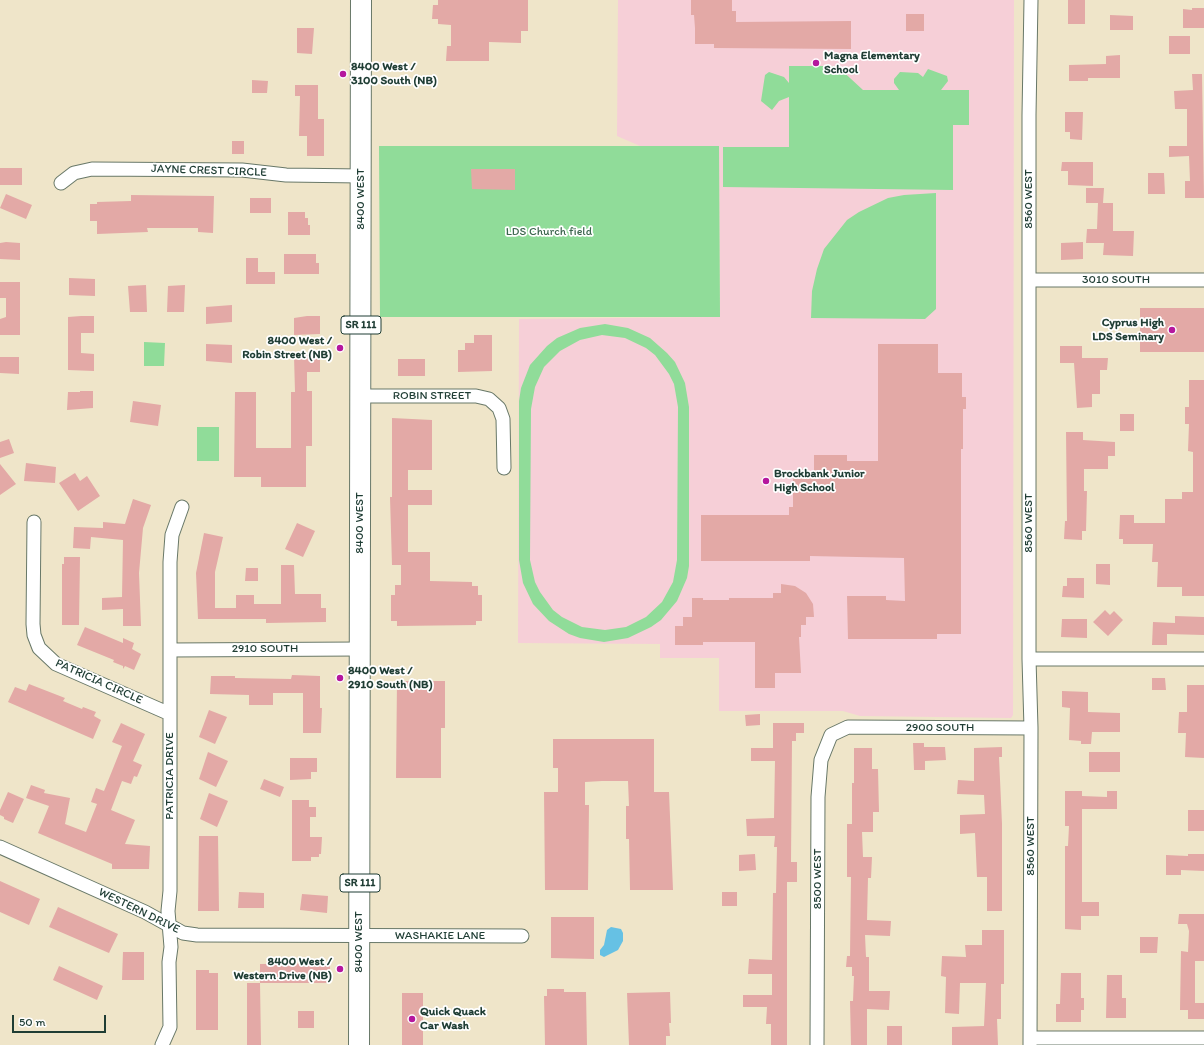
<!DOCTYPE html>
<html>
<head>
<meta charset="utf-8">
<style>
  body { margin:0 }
  #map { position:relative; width:1204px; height:1045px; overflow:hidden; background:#efe5c9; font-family:Itim,sans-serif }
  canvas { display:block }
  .scale { position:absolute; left:12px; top:1015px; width:94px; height:18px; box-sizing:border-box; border:2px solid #1f3d34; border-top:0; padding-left:5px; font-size:12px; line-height:14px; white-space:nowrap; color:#1f3d34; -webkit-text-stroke:3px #fff; paint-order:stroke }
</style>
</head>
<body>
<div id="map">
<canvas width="1204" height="1045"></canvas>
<div class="scale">50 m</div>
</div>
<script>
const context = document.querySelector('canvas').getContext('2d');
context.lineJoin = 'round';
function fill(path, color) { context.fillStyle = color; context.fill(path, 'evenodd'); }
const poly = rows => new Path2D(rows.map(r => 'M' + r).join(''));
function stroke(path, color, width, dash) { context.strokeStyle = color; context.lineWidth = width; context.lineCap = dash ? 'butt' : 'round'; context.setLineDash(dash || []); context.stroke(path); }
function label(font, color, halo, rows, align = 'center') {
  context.font = font + ' Itim,sans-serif'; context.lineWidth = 3.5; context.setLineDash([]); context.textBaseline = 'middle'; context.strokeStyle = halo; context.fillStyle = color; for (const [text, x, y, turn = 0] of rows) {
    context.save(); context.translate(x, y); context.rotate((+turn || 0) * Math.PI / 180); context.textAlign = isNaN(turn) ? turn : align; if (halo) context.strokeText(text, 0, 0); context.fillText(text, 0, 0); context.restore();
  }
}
const built = poly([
  [618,0,1014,0,1013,715,1011,718,860,716,843,711,719,711,719,658,660,658,660,644,518,643,519,319,720,317,719,147,640,146,617,136]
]);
const green = poly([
  [789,66,837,66,863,90,899,90,894,83,894,79,900,72,918,73,923,77,928,69,947,76,948,81,941,90,969,90,969,125,953,125,953,190,723,187,723,147,789,147,789,97,779,101,772,110,761,101,765,75,769,72,784,77,789,83],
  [379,146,719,146,720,317,380,317],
  [936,193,936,309,925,319,811,318,812,291,817,269,824,249,847,220,859,212,888,198,904,195],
  [605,324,628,328,650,338,667,353,675,362,685,383,689,407,689,566,687,578,677,601,661,620,651,627,628,638,604,642,580,638,569,634,549,621,533,604,523,583,519,560,519,401,521,388,530,365,547,346,557,338,580,328],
  [602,335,625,338,646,348,655,355,669,374,674,384,678,407,677,560,673,582,662,602,646,617,626,627,605,630,582,627,562,617,553,610,540,592,535,582,530,560,531,409,535,387,544,367,560,351,580,340],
  [144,342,165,343,164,366,144,366],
  [197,427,219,427,219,461,197,461]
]);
const water = poly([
  [611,927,621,929,623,933,623,941,618,950,604,957,600,955,600,950,604,945,607,930]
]);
const building = poly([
  [438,0,528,0,528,31,521,31,521,43,489,42,489,61,446,61,447,46,451,46,451,25,438,24,438,19,432,19,433,5,438,5],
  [691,0,732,0,732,11,736,11,736,22,851,21,851,49,714,48,714,44,695,44,695,28,694,15,691,15],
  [1068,0,1085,0,1085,24,1068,24],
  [1192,8,1204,8,1204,28,1183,28,1183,9,1192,10],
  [906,14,924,14,924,31,906,31],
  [1110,15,1133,16,1133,30,1110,30],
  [297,28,314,28,312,54,297,53],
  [1169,36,1190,36,1190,54,1169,54],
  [1120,55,1120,78,1088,78,1088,81,1069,81,1069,65,1106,64,1106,56],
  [1192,74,1202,74,1204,198,1185,198,1185,181,1190,181,1189,156,1169,157,1169,146,1187,146,1187,109,1175,109,1174,91,1193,90],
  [252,80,268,81,267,93,252,93],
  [295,85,318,85,318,119,324,119,324,156,307,156,307,136,299,136,300,96,295,96],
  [1065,112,1083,112,1082,140,1070,139,1070,132,1065,132],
  [232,141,244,141,244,154,232,154],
  [1062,162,1093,162,1093,186,1068,185,1068,171,1061,171],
  [0,168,22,168,22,185,0,185],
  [471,169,515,169,515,190,472,189],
  [1148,173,1164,173,1165,194,1148,194],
  [1086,188,1104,188,1103,203,1086,203],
  [6,194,32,205,26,219,0,208],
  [131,195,214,196,213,233,198,232,198,228,147,228,148,232,97,234,97,221,90,221,90,204,97,204,97,202,131,201],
  [250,198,271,198,271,213,250,213],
  [1098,203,1113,203,1113,231,1134,231,1133,256,1103,255,1104,243,1086,243,1087,229,1097,229],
  [288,212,305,212,305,218,308,218,308,225,310,225,310,235,288,235],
  [6,242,20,243,20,260,0,259,0,243],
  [1083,242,1083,259,1061,260,1061,243],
  [284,254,316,254,316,263,319,263,319,274,284,274],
  [246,258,258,258,258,272,275,272,275,284,246,284],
  [69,278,95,279,95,296,69,295],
  [0,282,20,282,20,335,0,335,0,319,6,317,6,298,0,298],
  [146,285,147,312,130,312,128,286],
  [185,285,184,312,167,312,168,286],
  [232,305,232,322,206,324,206,307],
  [1140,308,1204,308,1204,352,1140,352],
  [81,316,94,316,94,333,81,333,81,353,94,354,94,371,68,370,68,317],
  [307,316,320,316,320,334,294,335,294,318],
  [474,335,492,335,492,371,458,372,458,350,465,350,465,343,474,343],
  [206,344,232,345,232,363,206,361],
  [878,344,938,344,938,373,962,373,962,397,966,397,966,409,963,409,963,449,961,449,961,634,937,634,937,639,848,639,847,596,886,596,886,600,905,601,904,558,810,556,810,561,701,561,701,515,789,515,789,507,793,507,793,475,814,475,814,455,847,455,847,461,878,461],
  [1060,346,1082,346,1082,358,1108,358,1107,370,1100,370,1100,394,1092,394,1092,407,1077,408,1074,363,1060,363],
  [307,355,320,355,320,372,307,372,307,391,312,391,312,446,306,446,306,487,261,487,261,477,234,477,235,392,256,392,256,448,291,448,291,392,295,392,294,356],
  [0,357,19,357,19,374,0,373],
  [398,359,425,359,425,376,398,376],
  [1189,380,1204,380,1204,596,1182,596,1182,587,1157,587,1158,562,1152,562,1153,544,1123,544,1123,539,1119,539,1120,515,1134,515,1134,523,1165,523,1165,499,1182,499,1182,492,1193,492,1193,452,1188,451,1189,424,1185,424,1185,407,1189,407],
  [80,391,93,391,93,408,67,410,68,392,80,392],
  [133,401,161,405,158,426,130,422],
  [1120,414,1134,414,1134,431,1120,431],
  [392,418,432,420,432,470,408,470,408,490,432,490,432,505,408,505,408,552,430,552,430,581,472,582,472,586,478,586,478,595,482,595,482,621,476,621,476,625,397,626,397,621,391,621,391,595,395,595,395,585,401,585,401,565,392,565,390,497,392,497],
  [1066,432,1083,432,1083,440,1115,442,1115,456,1108,456,1108,469,1084,469,1084,491,1087,491,1086,531,1082,531,1082,540,1064,539,1065,521,1067,521],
  [9,439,14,453,0,458,0,442],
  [26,463,56,467,55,483,24,481],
  [0,464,16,484,0,495],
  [75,473,80,481,87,476,100,496,78,511,59,483],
  [133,499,151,505,143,528,139,573,141,626,123,626,123,609,102,610,102,598,122,597,123,540,91,537,90,549,73,548,74,527,103,528,103,522,125,524],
  [297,523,315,531,303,557,285,549],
  [204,533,223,537,215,572,215,608,236,608,236,595,254,595,254,604,281,604,281,565,294,565,295,594,321,594,321,608,326,608,326,622,266,623,266,619,198,619,196,573],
  [64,557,80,557,79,625,62,625,62,564,64,564],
  [1096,564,1110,564,1110,585,1096,584],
  [246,568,258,568,258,581,245,581],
  [1067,578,1084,578,1084,598,1062,597,1063,586,1067,586],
  [781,584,795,586,806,593,813,604,814,617,806,617,806,625,801,625,801,637,799,637,801,673,775,673,775,688,755,688,755,642,703,642,703,645,675,645,675,626,683,626,683,617,692,617,692,598,703,598,703,600,729,600,729,598,773,598,773,593,781,593],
  [1105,610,1110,615,1114,611,1123,620,1108,636,1093,622],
  [1175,616,1204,617,1204,635,1167,634,1167,645,1152,645,1153,622,1175,623],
  [1062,619,1087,619,1087,638,1061,637],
  [85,627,123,643,123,638,134,643,132,649,141,654,134,670,125,666,123,669,123,666,113,662,114,660,77,645],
  [292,675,320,676,320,708,322,708,321,733,303,733,303,693,273,693,273,705,249,705,249,695,210,694,211,676,235,676,235,678,291,679],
  [1152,678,1165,678,1166,690,1152,690],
  [397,681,445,681,445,728,441,728,441,778,396,778],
  [29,684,65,698,63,701,82,709,83,707,96,712,94,716,101,720,93,739,8,702,15,687,26,691],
  [1187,685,1204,685,1204,758,1185,757,1186,733,1178,733,1179,712,1187,712],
  [1062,691,1088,692,1088,712,1120,713,1120,732,1092,732,1091,744,1081,744,1081,741,1069,740,1070,708,1062,707],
  [209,710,227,717,215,744,199,737],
  [760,714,760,725,746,726,745,715],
  [121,723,145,734,133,761,142,765,137,777,134,776,131,784,122,781,111,810,135,820,125,844,150,846,149,869,112,869,112,864,38,833,49,806,26,798,31,785,45,790,44,793,70,798,65,824,86,832,97,804,91,802,96,788,104,791,122,746,112,742],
  [773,723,804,723,804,733,796,733,796,741,792,741,791,862,797,862,797,882,787,882,787,1045,771,1045,771,1024,766,1024,767,1007,743,1007,743,995,772,995,772,974,748,974,749,959,772,960,773,893,776,893,777,847,774,847,775,836,747,836,746,819,774,818,775,761,751,761,751,748,773,748],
  [553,739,654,739,654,792,669,792,673,890,630,890,629,839,626,839,626,806,629,806,628,781,602,781,585,782,585,805,589,805,588,890,545,890,544,792,558,792,558,768,553,768],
  [913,743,924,743,924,747,945,747,946,760,925,761,925,770,914,770],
  [1002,747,1002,757,999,757,1002,824,1002,911,987,911,987,877,977,877,975,833,960,834,960,815,985,814,984,795,957,794,958,780,974,781,974,748],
  [854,748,872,748,872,769,878,769,879,812,873,812,873,832,862,832,863,857,872,857,871,878,868,878,867,920,891,921,890,936,865,935,866,957,869,957,869,991,890,991,889,1010,867,1009,867,1045,851,1045,850,1001,853,1001,854,976,852,976,852,967,846,967,847,956,850,956,851,877,847,877,847,824,852,824,852,783,854,783],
  [208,752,228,761,216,787,199,779],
  [1089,752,1120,752,1120,772,1089,772],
  [290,758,317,758,317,772,311,772,311,779,290,780],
  [264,779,284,787,280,797,260,789],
  [1065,791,1082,791,1082,796,1107,797,1107,791,1117,791,1117,809,1082,809,1082,902,1099,902,1099,916,1081,916,1081,930,1065,929,1065,846,1068,846,1069,826,1065,826],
  [8,792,24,799,13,823,4,819,4,817,0,815,0,810],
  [209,793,228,801,217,827,200,819],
  [292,800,309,800,309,807,316,807,316,817,310,817,310,837,322,837,321,854,319,854,319,857,311,857,311,861,292,861],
  [1188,810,1204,810,1204,831,1188,831],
  [199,836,218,836,219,911,198,911],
  [755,854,756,870,739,871,739,855],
  [1188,854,1204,854,1204,871,1181,870,1181,875,1166,875,1166,855,1188,856],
  [0,881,40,899,29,925,0,912],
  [239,892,264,893,264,908,238,908],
  [722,892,737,892,737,906,722,906],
  [302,894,328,896,327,913,300,910],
  [58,907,118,934,109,953,49,927],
  [1179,914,1204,914,1204,961,1195,961,1195,1003,1204,1003,1204,1019,1188,1019,1188,1010,1180,1010,1181,951,1188,952,1189,931,1187,924,1178,924],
  [551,917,594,917,594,959,551,958],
  [982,930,1004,930,1004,984,1001,984,1001,1019,997,1019,998,1045,952,1045,952,1027,984,1026,986,983,960,983,959,1014,945,1013,946,977,941,976,942,956,966,957,965,945,982,945],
  [1140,937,1158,937,1157,953,1140,953],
  [123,952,144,952,144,980,122,980],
  [330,963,330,983,260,983,260,964],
  [59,966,103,986,97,1000,53,980],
  [196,970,209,970,209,973,218,973,218,1030,196,1030],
  [1061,973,1081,973,1081,998,1084,998,1084,1010,1081,1010,1081,1022,1056,1022,1056,1004,1060,1004],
  [1107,975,1122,975,1122,998,1126,998,1126,1018,1106,1018],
  [247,983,260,983,261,1045,247,1045],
  [547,989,564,989,564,992,586,992,587,1045,545,1045,544,996,547,996],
  [670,992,671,1023,669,1023,670,1036,666,1036,666,1045,629,1045,627,993],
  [402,993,423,993,423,1045,402,1045],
  [298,1011,314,1011,314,1028,298,1028],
  [887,1026,902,1026,902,1045,887,1045]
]);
const minor = poly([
  [61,183,74,173,92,169,242,170,286,175,361,176],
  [1029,280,1204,280],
  [361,396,476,396,489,399,499,408,503,419,504,468],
  [34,522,33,624,34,635,39,648,56,664,170,714],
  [170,650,360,649],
  [1029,659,1204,659],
  [0,847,145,912,183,933,197,935,522,936],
  [1030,1038,1204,1038],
  [162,1045,170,1027,169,962,171,947,168,911,170,891,170,562,172,535,182,507],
  [817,1045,818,797,821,760,831,735,848,727,1031,728],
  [1030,1045,1031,728,1029,659,1029,115,1031,0]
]);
const primary = poly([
  [359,1045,361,0]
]);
const markers = [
  [816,63,4,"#b5179e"],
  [343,74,4,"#b5179e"],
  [1172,330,4,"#b5179e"],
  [340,348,4,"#b5179e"],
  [766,481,4,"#b5179e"],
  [340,678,4,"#b5179e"],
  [340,969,4,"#b5179e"],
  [412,1019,4,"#b5179e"]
];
const shields = [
  [361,325,40],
  [360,883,40]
];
const shieldNames = [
  ["SR 111",361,325],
  ["SR 111",360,883]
];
const poiNames = [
  ["Magna Elementary",824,56],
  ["School",824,70],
  ["8400 West /",351,67],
  ["3100 South (NB)",351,81],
  ["Cyprus High",1164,323,"right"],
  ["LDS Seminary",1164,337,"right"],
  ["8400 West /",332,341,"right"],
  ["Robin Street (NB)",332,355,"right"],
  ["Brockbank Junior",774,474],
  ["High School",774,488],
  ["8400 West /",348,671],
  ["2910 South (NB)",348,685],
  ["8400 West /",332,962,"right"],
  ["Western Drive (NB)",332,976,"right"],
  ["Quick Quack",420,1012],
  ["Car Wash",420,1026]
];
const streetNames = [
  ["JAYNE CREST CIRCLE",209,171,2],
  ["8400 WEST",361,199,-90],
  ["8560 WEST",1029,199,-90],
  ["3010 SOUTH",1116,280],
  ["ROBIN STREET",432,396],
  ["8400 WEST",360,523,-90],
  ["8560 WEST",1029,523,-90],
  ["2910 SOUTH",265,649],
  ["PATRICIA CIRCLE",99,682,24],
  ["2900 SOUTH",940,728],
  ["PATRICIA DRIVE",170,776,-90],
  ["8560 WEST",1031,846,-90],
  ["8500 WEST",818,879,-90],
  ["WESTERN DRIVE",139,911,26],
  ["WASHAKIE LANE",440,936],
  ["8400 WEST",359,942,-90]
];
const parkNames = [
  ["LDS Church field",549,232]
];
fill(built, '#f6cfd7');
fill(green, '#90dc99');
fill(water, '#66c1e4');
fill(building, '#e3a9a6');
stroke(minor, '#687868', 15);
stroke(primary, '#687868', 22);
stroke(minor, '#fff', 13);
stroke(primary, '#fff', 20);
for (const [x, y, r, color] of markers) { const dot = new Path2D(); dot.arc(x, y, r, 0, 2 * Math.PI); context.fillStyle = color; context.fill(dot); stroke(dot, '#fff', 1.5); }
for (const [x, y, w] of shields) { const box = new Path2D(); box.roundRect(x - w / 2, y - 9, w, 18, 3); context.fillStyle = '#fff'; context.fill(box); stroke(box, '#1f3d34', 1); }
label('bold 11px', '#1f3d34', null, shieldNames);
label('bold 12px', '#1f3d34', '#fff', poiNames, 'left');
label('12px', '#1f3d34', '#fff', streetNames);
label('12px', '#3b654d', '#fff', parkNames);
</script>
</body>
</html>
